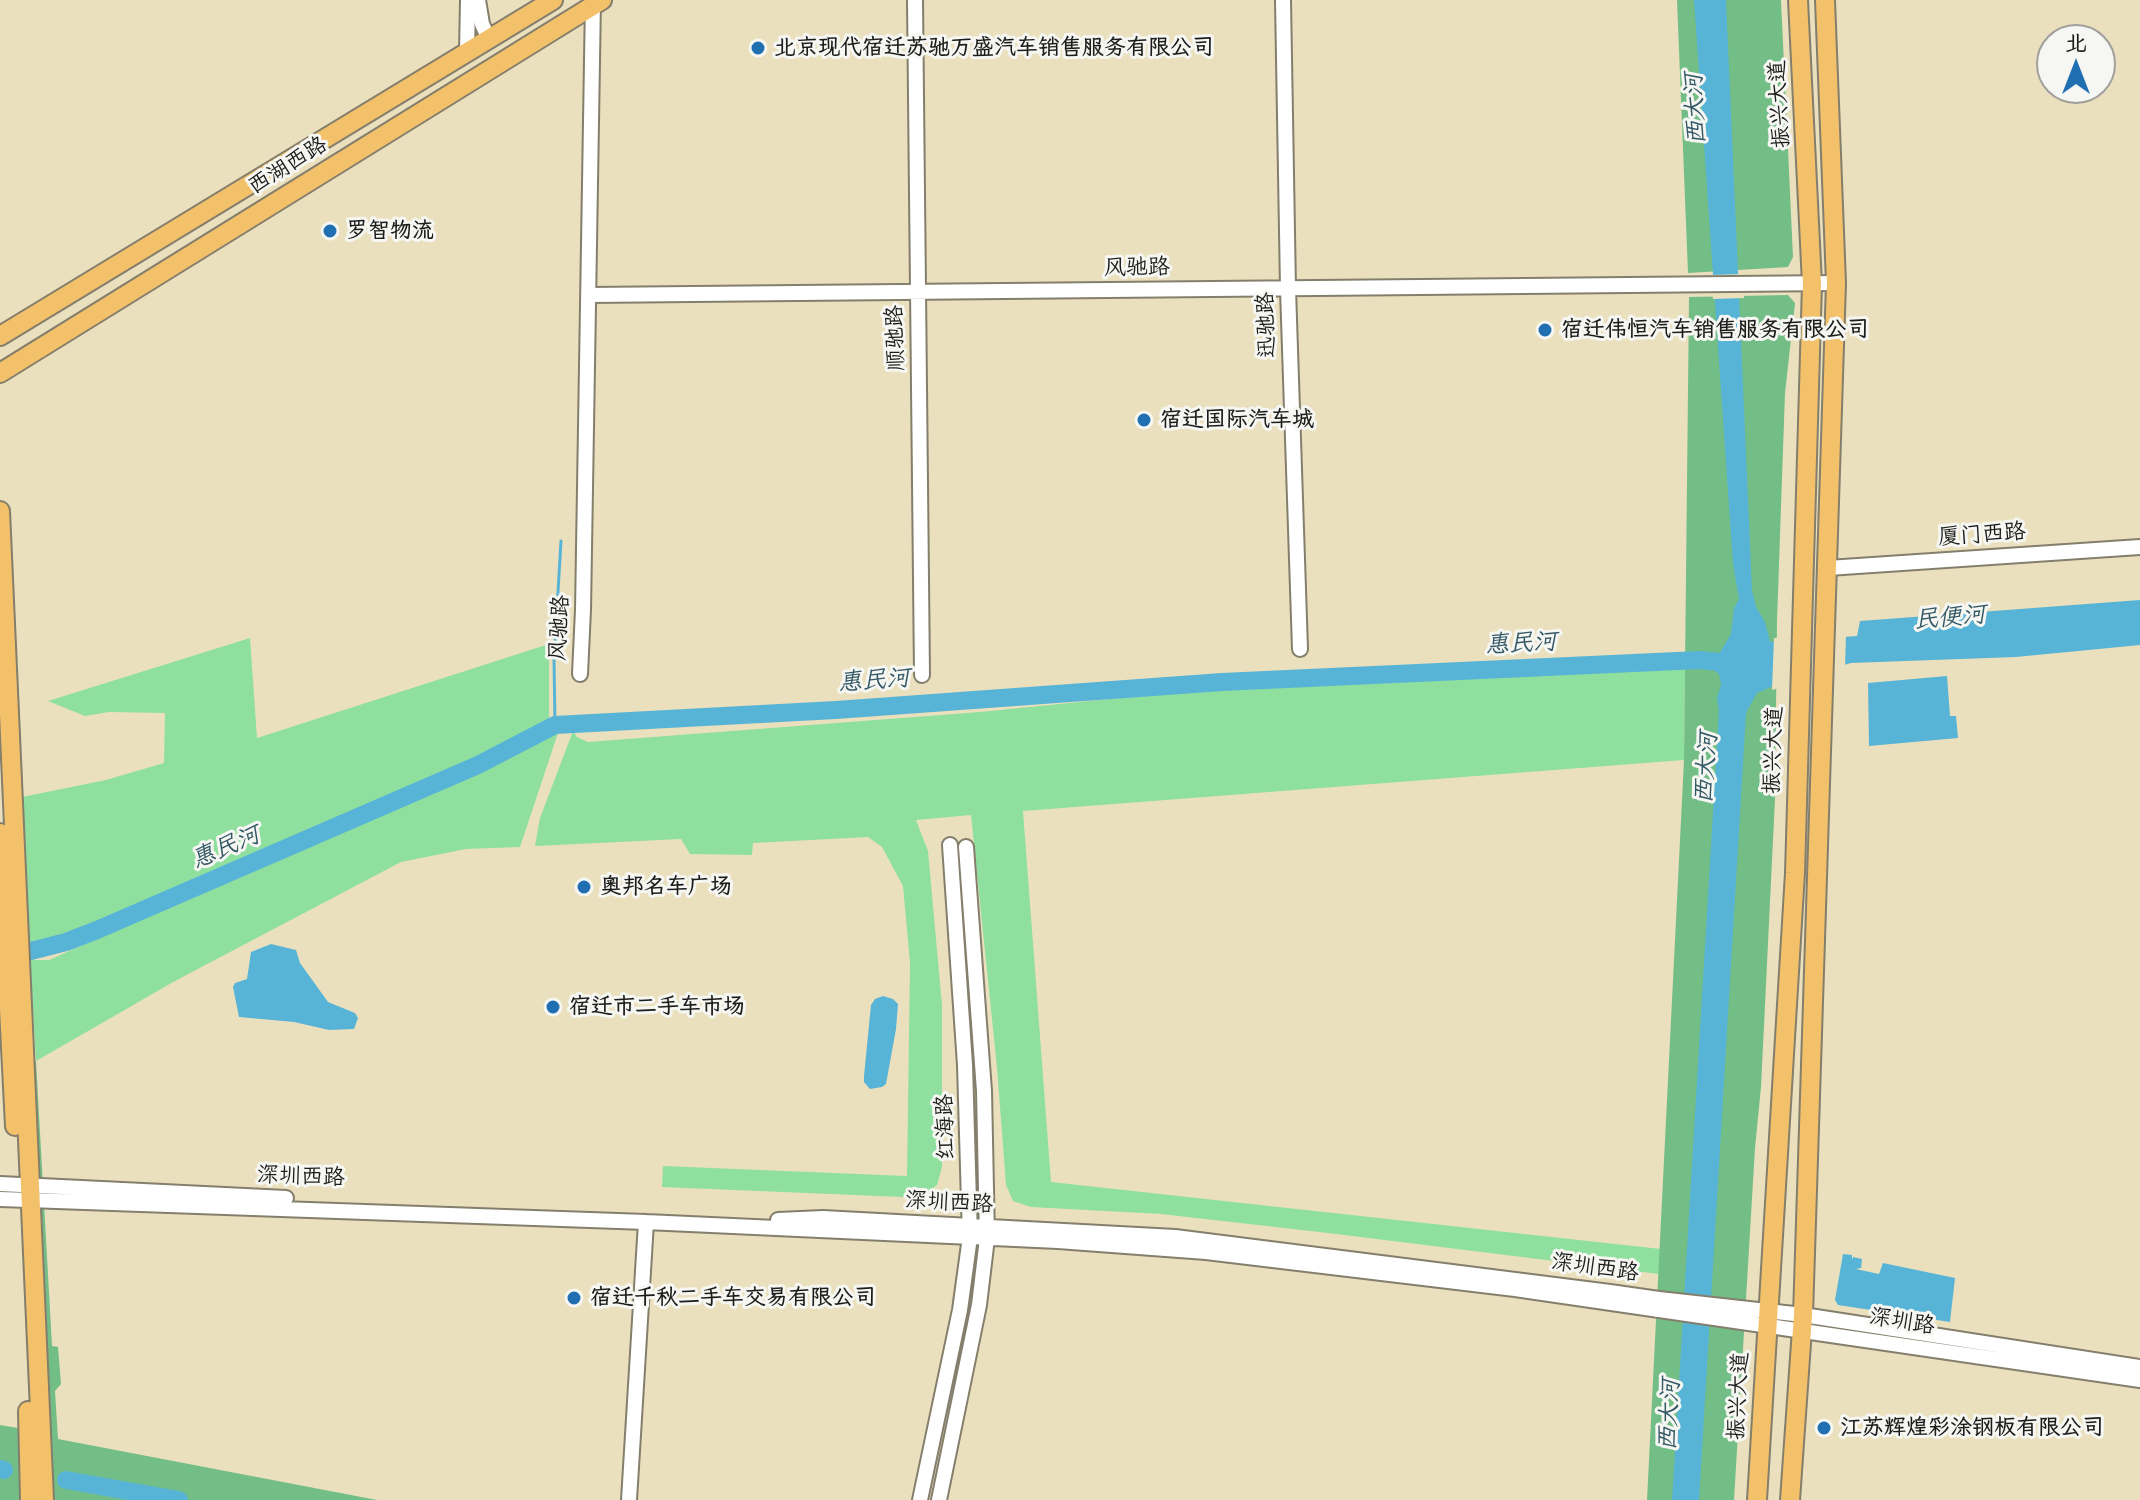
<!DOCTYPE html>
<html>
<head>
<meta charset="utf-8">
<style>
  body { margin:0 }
  #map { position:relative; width:2140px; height:1500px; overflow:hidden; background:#ebe0bd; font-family:"Patrick Hand","LXGW WenKai TC",sans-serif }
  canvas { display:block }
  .north { position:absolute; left:2036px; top:24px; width:80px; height:80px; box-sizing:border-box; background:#f6f6f2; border:2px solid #9f9f9c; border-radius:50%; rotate:0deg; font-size:22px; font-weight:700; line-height:32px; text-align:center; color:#1c1c1c }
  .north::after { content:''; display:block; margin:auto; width:28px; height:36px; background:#1f6fb2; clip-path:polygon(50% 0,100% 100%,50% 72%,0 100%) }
</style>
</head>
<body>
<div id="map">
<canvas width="2140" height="1500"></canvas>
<div class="north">北</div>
</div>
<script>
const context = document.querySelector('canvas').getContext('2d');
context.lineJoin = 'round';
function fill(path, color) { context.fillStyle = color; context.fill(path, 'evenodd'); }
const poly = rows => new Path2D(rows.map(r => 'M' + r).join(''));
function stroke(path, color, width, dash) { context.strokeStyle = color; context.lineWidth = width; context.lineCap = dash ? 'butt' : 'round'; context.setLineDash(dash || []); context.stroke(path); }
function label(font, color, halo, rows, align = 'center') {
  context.font = font + ' "Patrick Hand","LXGW WenKai TC",sans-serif'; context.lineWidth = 6; context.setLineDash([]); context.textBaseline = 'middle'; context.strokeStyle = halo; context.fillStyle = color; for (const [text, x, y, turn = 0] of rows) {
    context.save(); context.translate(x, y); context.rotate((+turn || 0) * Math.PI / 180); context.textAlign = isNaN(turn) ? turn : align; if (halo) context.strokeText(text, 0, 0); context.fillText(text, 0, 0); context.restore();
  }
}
const green = poly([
  [250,638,257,738,549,644,549,720,547,726,466,766,90,928,31,947,24,945,17,798,106,780,164,763,165,713,109,712,85,716,48,701],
  [1685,667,1684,760,1023,811,1051,1182,1661,1249,1659,1274,1328,1233,1161,1214,1031,1207,1013,1201,1006,1185,997,1068,971,815,916,820,928,851,942,1005,942,1167,937,1185,925,1194,903,1197,662,1187,663,1166,907,1176,910,963,903,886,882,847,868,837,753,843,752,855,690,854,681,839,535,846,540,818,573,731,577,737,588,742,980,712,1169,693],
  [559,730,520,847,466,849,401,862,175,981,36,1061,30,960,49,960,401,804]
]);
const forest = poly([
  [1677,0,1781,0,1793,257,1788,267,1688,273],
  [1788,295,1795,303,1785,393,1777,621,1775,799,1761,1087,1755,1148,1734,1500,1647,1500,1684,760,1689,297],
  [36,1061,52,1346,58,1347,61,1384,55,1391,58,1439,377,1500,49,1500,31,1064],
  [0,1425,24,1429,23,1498,19,1500,0,1500]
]);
const water = poly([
  [1694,0,1726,0,1752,590,1756,607,1765,622,1770,642,1857,636,1860,621,2140,600,2140,645,2016,657,1851,663,1773,686,1757,693,1746,713,1699,1500,1672,1500,1719,711,1717,698,1721,685,1719,674,1699,660,1719,654,1731,634,1734,608,1739,599,1733,564],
  [1947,676,1950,716,1956,716,1958,738,1869,746,1868,683],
  [271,944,296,950,300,963,328,1002,355,1013,358,1018,354,1029,329,1030,294,1022,239,1017,233,987,235,983,247,979,251,952],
  [883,996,893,999,898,1004,896,1029,886,1084,882,1087,870,1089,864,1082,864,1076,871,1005,875,999],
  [1843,1254,1852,1255,1852,1260,1853,1257,1862,1259,1861,1268,1856,1269,1879,1274,1883,1263,1955,1278,1950,1322,1838,1305,1835,1300]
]);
const pier = poly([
  [1743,274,1744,298,1713,299,1711,275],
  [1846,634,1845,669,1772,690,1774,638]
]);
const stream = poly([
  [555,725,554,660,561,541]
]);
const river = poly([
  [31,951,66,942,97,930,478,765,555,725,836,710,1222,682,1699,660,1721,662],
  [0,1469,4,1470],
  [66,1480,179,1500]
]);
const minor = poly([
  [478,0,482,24,489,39],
  [915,0,922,675],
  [1283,0,1288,289,1300,649],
  [467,53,468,0],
  [589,295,1836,283],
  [1828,568,2140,547],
  [580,674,583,610,593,0],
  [0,1184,286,1198],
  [0,1199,646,1222,1058,1241,1206,1252,1515,1289,2140,1380],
  [778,1220,823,1218,1175,1237,1610,1292,1659,1299,1657,1310],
  [1659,1299,1803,1315,2140,1367],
  [629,1500,646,1222],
  [920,1500,960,1310,970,1237,965,1065,950,845],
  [939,1500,979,1305,987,1238,984,1091,966,847]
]);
const major = poly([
  [0,336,553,0],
  [0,373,602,0],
  [0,511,44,1500],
  [0,833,15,1126],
  [28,1411,30,1500],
  [1757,1500,1795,873,1812,284,1798,0],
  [1790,1500,1803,1315,1836,283,1825,0]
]);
const markers = [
  [758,48,8,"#1f6fb2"],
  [330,231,8,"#1f6fb2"],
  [1545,330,8,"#1f6fb2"],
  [1144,420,8,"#1f6fb2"],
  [584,887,8,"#1f6fb2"],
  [553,1007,8,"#1f6fb2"],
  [574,1298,8,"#1f6fb2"],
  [1824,1428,8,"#1f6fb2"]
];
const poiNames = [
  ["北京现代宿迁苏驰万盛汽车销售服务有限公司",774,48],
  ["罗智物流",346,231],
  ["宿迁伟恒汽车销售服务有限公司",1561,330],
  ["宿迁国际汽车城",1160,420],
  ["奥邦名车广场",600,887],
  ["宿迁市二手车市场",569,1007],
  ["宿迁千秋二手车交易有限公司",590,1298],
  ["江苏辉煌彩涂钢板有限公司",1840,1428]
];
const streetNames = [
  ["振兴大道",1780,104,-93],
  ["西湖西路",288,166,-32],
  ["风驰路",1137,268,-1],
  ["迅驰路",1267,325,-92],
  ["顺驰路",896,338,-92],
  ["厦门西路",1982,535,-4],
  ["风驰路",560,628,-87],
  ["振兴大道",1774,750,-88],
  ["红海路",946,1127,-92],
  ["深圳西路",301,1177,2],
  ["深圳西路",949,1203,3],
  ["深圳西路",1595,1268,8],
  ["深圳路",1902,1322,9],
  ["振兴大道",1739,1396,-87]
];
const waterNames = [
  ["西大河",1696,109,-93],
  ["民便河",1950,618,-5],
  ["惠民河",1521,644,-3],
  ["惠民河",874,681,-4],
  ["西大河",1707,768,-86],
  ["惠民河",226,848,-23],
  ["西大河",1670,1415,-87]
];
fill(green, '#8fe09f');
fill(forest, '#73be86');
fill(water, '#58b4d6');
fill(pier, '#ebe0bd');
stroke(stream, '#58b4d6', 3);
stroke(river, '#58b4d6', 18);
stroke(minor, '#847e6c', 18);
stroke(major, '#847e6c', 22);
stroke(minor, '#fff', 14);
stroke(major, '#f4c16b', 18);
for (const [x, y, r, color] of markers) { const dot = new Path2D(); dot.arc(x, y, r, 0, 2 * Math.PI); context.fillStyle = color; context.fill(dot); stroke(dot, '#f6f6f2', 3); }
label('bold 22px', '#1c1c1c', '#f6f6f2', poiNames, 'left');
label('22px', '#1c1c1c', '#f6f6f2', streetNames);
label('italic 24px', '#345966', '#f6f6f2', waterNames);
</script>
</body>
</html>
